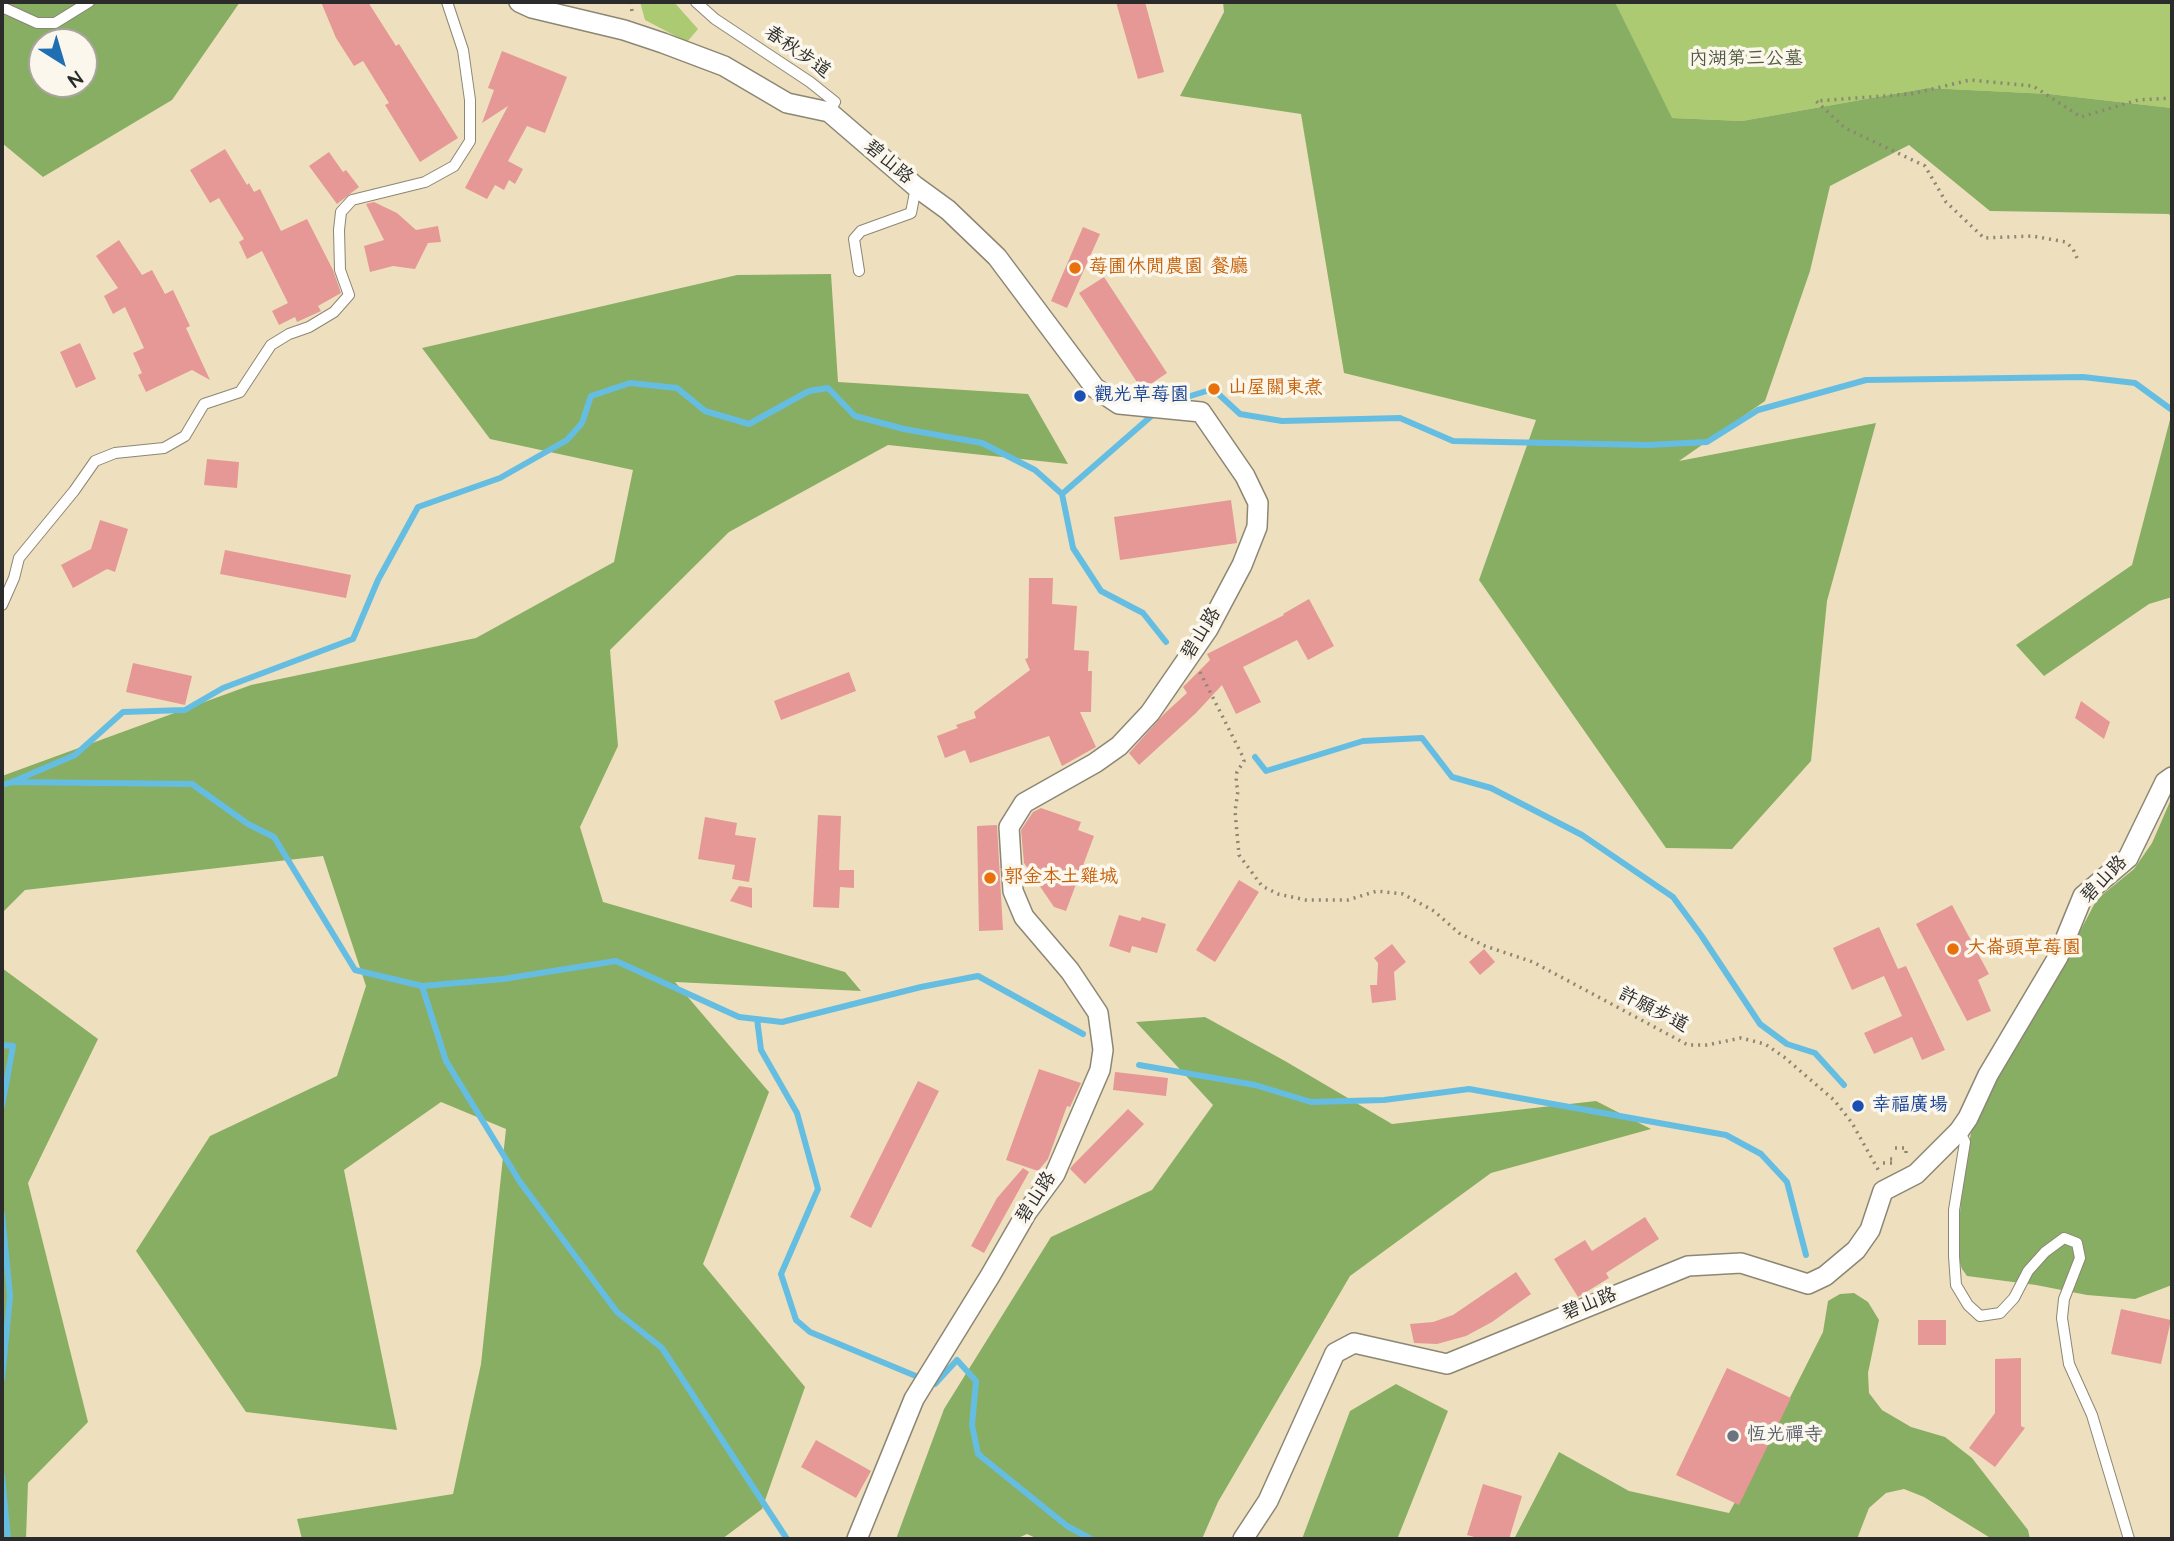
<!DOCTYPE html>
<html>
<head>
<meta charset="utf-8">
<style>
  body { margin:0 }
  #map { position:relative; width:2174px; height:1541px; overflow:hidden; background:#eee0be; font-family:"Architects Daughter",sans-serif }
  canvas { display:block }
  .frame { position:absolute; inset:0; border:4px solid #2b2b2b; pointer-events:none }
  .north { position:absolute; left:28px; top:28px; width:70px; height:70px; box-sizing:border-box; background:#fbf7ec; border:2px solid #a8a59f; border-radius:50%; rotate:143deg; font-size:19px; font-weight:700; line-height:28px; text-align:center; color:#2b2b2b }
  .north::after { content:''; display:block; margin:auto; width:24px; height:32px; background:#1f6fb2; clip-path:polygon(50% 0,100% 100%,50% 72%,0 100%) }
</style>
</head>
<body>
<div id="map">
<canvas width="2174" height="1541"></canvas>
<div class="frame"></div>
<div class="north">N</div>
</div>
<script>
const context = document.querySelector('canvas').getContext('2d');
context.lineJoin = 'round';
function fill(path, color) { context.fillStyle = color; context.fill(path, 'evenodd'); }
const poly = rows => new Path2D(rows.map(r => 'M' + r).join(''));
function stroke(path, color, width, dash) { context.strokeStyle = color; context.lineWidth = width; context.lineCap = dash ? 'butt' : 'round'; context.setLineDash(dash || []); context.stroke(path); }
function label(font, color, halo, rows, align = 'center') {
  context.font = font + ' "Architects Daughter","LXGW WenKai TC",sans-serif'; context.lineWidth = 7; context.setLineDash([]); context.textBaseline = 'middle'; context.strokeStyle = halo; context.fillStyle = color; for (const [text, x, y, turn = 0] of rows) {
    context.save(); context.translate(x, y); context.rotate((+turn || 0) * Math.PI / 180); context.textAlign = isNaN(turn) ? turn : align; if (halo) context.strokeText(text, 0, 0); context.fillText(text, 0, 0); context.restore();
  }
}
const green = poly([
  [640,2,674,2,698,29,687,42,645,20],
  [1615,2,2172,2,2172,108,2049,94,1928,88,1742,121,1671,118]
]);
const forest = poly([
  [2,2,240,2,172,100,43,177,2,143],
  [42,42,84,42,84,84,42,84],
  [1223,2,1615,2,1672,118,1742,121,1928,88,2049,94,2172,108,2172,219,2169,214,1990,211,1909,145,1830,186,1810,271,1765,401,1679,461,1876,423,1827,601,1811,761,1732,849,1666,848,1479,580,1536,420,1344,373,1301,114,1180,96,1224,12],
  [831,274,838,382,1028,394,1068,464,888,445,729,532,610,650,618,746,580,827,603,902,845,972,861,991,675,982,769,1092,703,1264,805,1387,762,1509,722,1539,302,1539,297,1519,453,1494,481,1364,506,1129,441,1102,344,1170,397,1430,246,1412,136,1251,210,1136,337,1076,366,986,323,856,25,890,2,913,2,776,251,685,476,638,614,562,633,470,490,439,422,348,737,275],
  [2172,412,2172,597,2149,604,2044,676,2016,645,2132,565],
  [2172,797,2172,1285,2135,1299,2087,1295,2036,1285,1967,1276,1962,1269,1957,1253,1963,1174,1971,1133,1991,1080,2046,996,2097,899,2134,869,2152,843],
  [2,968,98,1039,28,1183,88,1422,28,1483,26,1539,2,1539],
  [1205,1017,1285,1061,1392,1124,1596,1101,1651,1129,1491,1173,1350,1276,1218,1502,1202,1539,1038,1539,1027,1534,1016,1539,896,1539,944,1409,1051,1237,1152,1190,1213,1105,1136,1022],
  [1854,1293,1868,1302,1879,1320,1868,1373,1869,1393,1882,1410,1911,1427,1945,1437,1972,1458,2028,1530,2030,1539,1992,1539,1924,1497,1904,1489,1886,1493,1869,1508,1857,1539,1514,1539,1559,1452,1629,1491,1729,1513,1762,1453,1823,1332,1828,1301,1840,1294],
  [1396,1384,1448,1411,1398,1537,1404,1539,1302,1539,1350,1411]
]);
const stream = poly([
  [1171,402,1213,389,1240,414,1282,421,1400,418,1453,441,1648,445,1707,442,1758,410,1866,380,2083,377,2135,383,2172,410],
  [1062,494,1156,412],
  [1255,757,1266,771,1363,741,1422,738,1452,777,1491,788,1582,835,1673,897,1701,935,1760,1024,1787,1044,1815,1053,1844,1085],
  [12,782,75,755,123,712,185,710,223,688,353,639,378,580,418,507,500,478,567,440,582,423,591,396,630,383,677,388,705,411,749,424,809,391,828,388,855,416,904,429,982,443,1035,470,1062,494,1073,548,1101,591,1143,613,1166,642],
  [2,785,12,782,192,784,248,824,274,837,355,970,422,986,503,979,616,961,739,1017,782,1022,921,987,978,976,1083,1034],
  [422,986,446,1061,520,1182,617,1312,662,1348,787,1539],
  [757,1019,761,1050,797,1113,818,1189,781,1274,796,1320,810,1332,935,1384,957,1360,976,1381,972,1425,978,1454,1067,1526,1091,1539],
  [2,1045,13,1046,2,1106],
  [1139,1065,1255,1085,1311,1102,1384,1100,1469,1089,1726,1135,1761,1154,1787,1182,1806,1255],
  [2,1214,10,1296,2,1379],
  [2,1476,8,1539]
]);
const building = poly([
  [321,2,368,2,396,46,399,44,458,138,420,162,385,105,389,103,363,61,354,66,336,38],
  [1116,2,1145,2,1164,72,1138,79],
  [502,51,567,77,545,133,527,126,508,161,523,169,515,184,509,180,504,190,495,185,487,199,465,188,508,106,482,123,494,90,488,88],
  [225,149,247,185,249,183,254,192,260,189,281,231,307,219,333,270,341,293,318,306,321,311,297,322,295,317,279,325,272,311,288,303,262,251,247,259,239,242,244,239,219,198,210,203,190,170],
  [329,152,343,172,346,170,359,187,337,204,309,166],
  [374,202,397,213,416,230,438,226,441,242,428,243,415,269,393,266,370,272,364,246,384,240,366,204],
  [1083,227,1100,234,1067,308,1051,301],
  [119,240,142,275,152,270,165,294,173,290,190,326,186,328,210,380,192,370,146,392,138,375,142,373,133,353,144,348,125,307,113,314,104,296,118,288,96,256],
  [1104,277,1167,373,1142,390,1079,293],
  [80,343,96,379,76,388,60,352],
  [207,459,239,462,237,488,204,485],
  [1231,500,1237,543,1120,560,1114,517],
  [100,520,128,529,115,572,107,569,73,588,61,565,91,549],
  [225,550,351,575,346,598,220,574],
  [1029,578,1053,578,1052,604,1077,606,1074,650,1089,651,1088,671,1092,671,1091,712,1080,712,1096,747,1062,766,1049,736,970,763,965,750,945,758,937,736,958,728,956,725,976,718,974,712,1030,670,1025,659,1028,658],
  [1309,599,1334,646,1308,660,1297,640,1243,667,1261,702,1236,714,1222,685,1196,713,1139,765,1129,753,1164,714,1187,693,1183,687,1210,660,1207,654,1284,615,1283,614],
  [133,663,192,676,185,705,126,692],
  [849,672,856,691,781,720,774,701],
  [2081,701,2110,722,2104,739,2075,718],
  [1041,808,1081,822,1078,830,1094,836,1066,911,1054,907,1024,863,1021,830,1033,812],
  [818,815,841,816,839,870,854,870,854,888,840,887,839,908,813,907],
  [705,817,737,823,735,835,756,838,749,882,732,879,735,865,698,859],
  [997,825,1003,930,979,931,977,826],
  [1239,880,1259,892,1215,962,1196,950],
  [739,886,752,888,752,908,730,901],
  [1952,905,1989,974,1978,980,1991,1011,1967,1021,1916,924],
  [1119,915,1140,921,1142,917,1166,924,1157,953,1132,946,1130,953,1109,946],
  [1879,927,1898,969,1906,966,1945,1050,1922,1060,1912,1037,1874,1054,1864,1033,1902,1016,1884,976,1852,990,1833,948],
  [1392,944,1406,962,1394,972,1396,1000,1372,1003,1370,985,1377,985,1378,963,1374,958],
  [1484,949,1495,962,1480,975,1469,962],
  [1039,1069,1081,1083,1070,1107,1067,1106,1048,1159,1038,1171,1006,1160],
  [1115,1072,1168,1078,1166,1096,1113,1090],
  [918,1081,939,1091,871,1228,850,1217],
  [1128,1109,1144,1124,1085,1184,1070,1169,1072,1166],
  [1023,1168,1029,1172,984,1253,971,1246,997,1198],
  [1645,1217,1659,1239,1606,1273,1609,1278,1578,1297,1554,1259,1585,1240,1592,1251],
  [1516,1272,1531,1294,1492,1322,1466,1336,1437,1344,1414,1343,1410,1324,1433,1322,1453,1315],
  [2121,1309,2171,1320,2161,1364,2111,1354],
  [1918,1320,1946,1320,1946,1345,1918,1345],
  [2021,1358,2021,1426,2025,1428,1995,1467,1969,1448,1995,1413,1995,1359],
  [1727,1368,1791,1398,1739,1505,1676,1475],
  [816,1440,871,1471,856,1498,801,1467],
  [1483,1484,1522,1496,1509,1539,1482,1539,1467,1535]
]);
const path = poly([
  [631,2,632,12],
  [2077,258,2073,249,2066,242,2032,236,1984,238,1946,202,1925,166,1845,128,1816,101,1911,94,1970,80,2033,86,2081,117,2138,100,2172,98],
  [1200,672,1242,755,1244,761,1237,772,1236,782,1238,791,1235,811,1239,855,1262,886,1278,894,1306,900,1348,900,1377,891,1403,894,1434,911,1459,933,1485,946,1533,962,1688,1045,1707,1045,1741,1038,1765,1044,1784,1057,1834,1100,1852,1123,1880,1173],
  [1895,1148,1906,1148,1906,1153,1910,1152],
  [1883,1163,1892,1163,1893,1159,1887,1159]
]);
const lane = poly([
  [696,2,715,19,810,82,835,102,829,112],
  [2,7,37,23,55,23,89,2],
  [859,271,854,239,861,231,911,213,916,187],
  [2,605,14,578,19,558,74,491,95,461,115,453,164,448,185,436,204,404,240,392,271,345,289,334,309,327,334,312,349,295,340,270,339,230,341,212,352,200,425,182,454,166,470,141,470,100,463,50,447,2],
  [1959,1131,1965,1142,1954,1210,1954,1256,1956,1285,1968,1305,1980,1316,2000,1313,2014,1298,2028,1271,2045,1252,2064,1238,2077,1243,2080,1258,2064,1299,2062,1318,2069,1364,2092,1415,2129,1539]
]);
const street = poly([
  [519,2,532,8,624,30,663,43,724,66,787,103,829,112,915,186,948,210,997,257,1095,388,1119,404,1201,412,1245,476,1258,503,1257,527,1242,565,1208,629,1150,713,1119,746,1095,763,1024,803,1009,827,1013,891,1024,917,1070,971,1098,1013,1103,1050,1100,1070,1055,1174,1027,1212,990,1276,914,1399,857,1539],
  [1243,1539,1268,1501,1335,1353,1354,1343,1447,1364,1688,1266,1741,1263,1808,1284,1825,1276,1856,1250,1870,1230,1883,1191,1916,1174,1959,1131,1968,1118,1988,1075,2058,957,2083,896,2128,858,2165,782,2172,777]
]);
const markers = [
  [1075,268,7,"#e8710a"],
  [1214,389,7,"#e8710a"],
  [1080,396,7,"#1a4fb4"],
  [990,878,7,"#e8710a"],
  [1953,949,7,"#e8710a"],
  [1858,1106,7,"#1a4fb4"],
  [1733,1436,7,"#6b7280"]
];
const streetNames = [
  ["春秋步道",797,53,35],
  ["碧山路",888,163,40],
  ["碧山路",1202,634,-58],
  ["碧山路",2105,880,-46],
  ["許願步道",1653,1011,27],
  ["碧山路",1037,1198,-57],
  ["碧山路",1590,1305,-22]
];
const parkNames = [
  ["內湖第三公墓",1746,60]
];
const foodNames = [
  ["莓圃休閒農園 餐廳",1089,268],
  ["山屋關東煮",1228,389],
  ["郭金本土雞城",1004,878],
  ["大崙頭草莓園",1967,949]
];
const transitNames = [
  ["觀光草莓園",1094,396],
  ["幸福廣場",1872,1106]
];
const worshipNames = [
  ["恆光禪寺",1747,1436]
];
fill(green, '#abca71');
fill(forest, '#88ae63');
stroke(stream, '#65bee2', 6);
fill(building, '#e59895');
stroke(lane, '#8c8674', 12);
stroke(street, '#8c8674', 22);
stroke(path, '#8c8674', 3.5, [2, 5]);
stroke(lane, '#fff', 10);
stroke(street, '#fff', 19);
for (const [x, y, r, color] of markers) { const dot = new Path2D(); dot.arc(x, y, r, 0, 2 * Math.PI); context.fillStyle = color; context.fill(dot); stroke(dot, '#fbf7ec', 2.5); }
label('19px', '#2b2b2b', '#fbf7ec', streetNames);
label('19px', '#515b40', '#fbf7ec', parkNames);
label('19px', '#c56008', '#fbf7ec', foodNames, 'left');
label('19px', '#164399', '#fbf7ec', transitNames, 'left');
label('19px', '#5b616d', '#fbf7ec', worshipNames, 'left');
</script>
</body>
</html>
